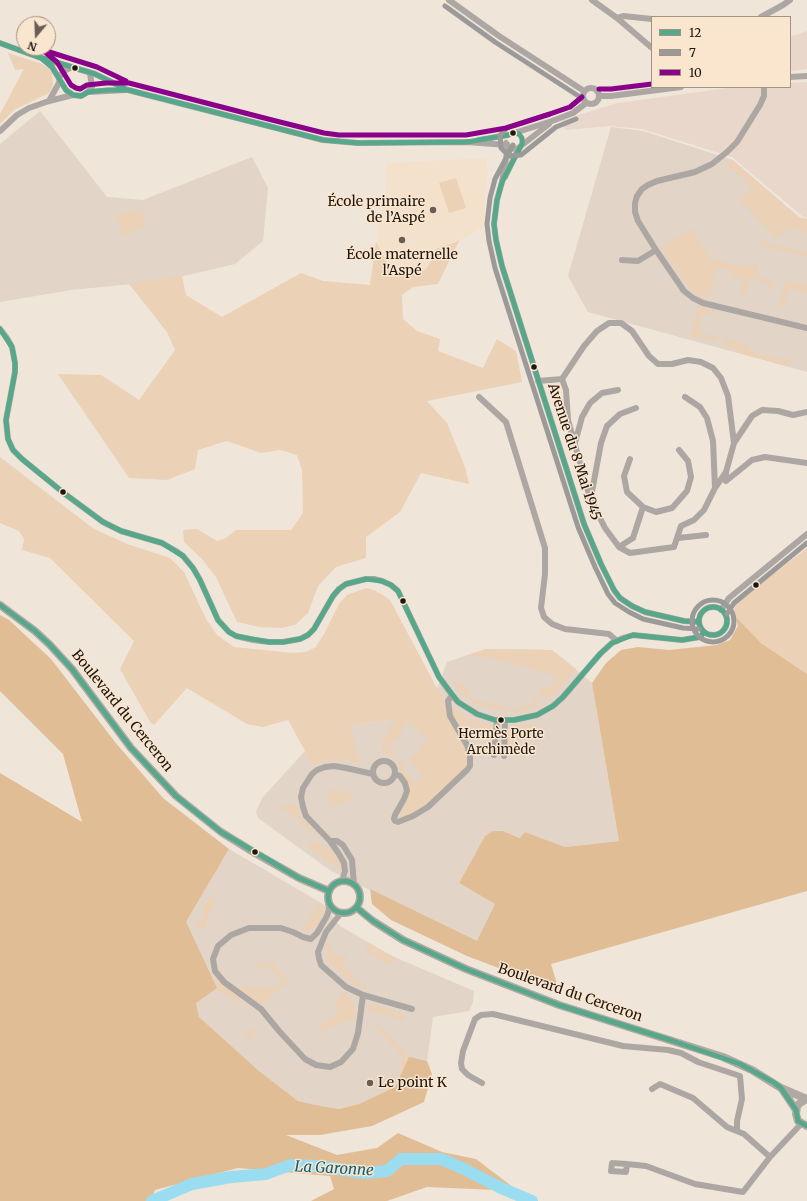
<!DOCTYPE html>
<html>
<head>
<meta charset="utf-8">
<style>
  body { margin:0 }
  #map { position:relative; width:807px; height:1201px; overflow:hidden; background:#f0e5d9; font-family:Merriweather,serif }
  canvas { display:block }
  .legend { position:absolute; left:651px; top:16px; width:140px; height:72px; box-sizing:border-box; background:#fae5cf; border:1px solid #a29282; margin:0; padding:5px 7px; list-style:none; font-size:12px; color:#1d160e }
  .legend li { display:flex; align-items:center; gap:8px; height:20px }
  .legend b { width:20px; border:1px solid #a29282 }
  .north { position:absolute; left:16px; top:16px; width:40px; height:40px; box-sizing:border-box; background:#fae5cf; border:1px solid #a29282; border-radius:50%; rotate:199deg; font-size:11px; font-weight:700; line-height:16px; text-align:center; color:#1d160e }
  .north::after { content:''; display:block; margin:auto; width:14px; height:18px; background:#675e55; clip-path:polygon(50% 0,100% 100%,50% 72%,0 100%) }
</style>
</head>
<body>
<div id="map">
<canvas width="807" height="1201"></canvas>
<ul class="legend">
<li><b style="height:5px;background:#57a88b"></b>12</li>
<li><b style="height:5px;background:#9c9a98"></b>7</li>
<li><b style="height:5px;background:#8b008b"></b>10</li>
</ul>
<div class="north">N</div>
</div>
<script>
const context = document.querySelector('canvas').getContext('2d');
context.lineJoin = 'round';
function fill(path, color) { context.fillStyle = color; context.fill(path, 'evenodd'); }
const poly = rows => new Path2D(rows.map(r => 'M' + r).join(''));
function stroke(path, color, width, dash) { context.strokeStyle = color; context.lineWidth = width; context.lineCap = dash ? 'butt' : 'round'; context.setLineDash(dash || []); context.stroke(path); }
function label(font, color, halo, rows, align = 'center') {
  context.font = font + ' Merriweather,serif'; context.lineWidth = 3; context.setLineDash([]); context.textBaseline = 'middle'; context.strokeStyle = halo; context.fillStyle = color; for (const [text, x, y, turn = 0] of rows) {
    context.save(); context.translate(x, y); context.rotate((+turn || 0) * Math.PI / 180); context.textAlign = isNaN(turn) ? turn : align; if (halo) context.strokeText(text, 0, 0); context.fillText(text, 0, 0); context.restore();
  }
}
const commercial = poly([
  [807,31,807,69,790,71,790,37],
  [807,82,807,218,802,216,732,157,642,129,611,126,565,130,562,120,618,103,735,87,790,87,790,83]
]);
const industrial = poly([
  [40,111,107,197,143,200,252,157,268,188,263,241,235,264,163,281,71,290,0,302,0,144],
  [611,127,643,131,733,160,799,217,807,219,807,372,588,312,568,276],
  [486,649,552,650,592,683,619,841,565,847,525,832,521,838,503,831,493,831,485,836,459,883,495,904,477,942,331,871,258,818,256,811,263,797,305,751,355,725,395,719,433,693,437,689,447,662],
  [229,849,323,904,340,926,392,956,474,991,473,1002,469,1011,433,1017,427,1061,409,1058,395,1087,359,1104,339,1109,319,1106,298,1101,259,1071,199,1017,196,1003,186,922]
]);
const built = poly([
  [486,158,488,171,485,193,484,227,459,241,436,249,431,261,426,269,408,275,394,275,376,242,385,193,387,163]
]);
const green = poly([
  [8,53,42,64,48,68,52,73,53,85,49,93,14,110,0,124,0,114,24,69,15,70],
  [728,159,732,161,798,217,807,219,807,233,789,227,777,239,740,201,753,188,746,179,729,167],
  [456,178,466,208,449,213,439,183],
  [140,209,147,226,123,236,116,215],
  [692,229,710,259,743,267,753,263,758,265,756,276,774,280,771,290,767,289,768,283,749,278,745,295,740,294,744,279,731,275,732,271,717,267,717,265,709,298,696,294,688,286,661,247],
  [459,241,438,284,413,287,402,295,403,319,417,331,440,339,438,351,483,368,497,339,516,351,522,382,427,401,447,423,465,467,469,484,421,473,400,512,366,537,366,558,336,567,318,586,308,613,295,625,282,628,259,627,237,622,216,577,202,559,184,542,183,530,197,529,217,541,226,538,236,530,291,530,303,513,302,470,297,455,280,450,261,453,227,441,198,450,195,469,167,480,129,478,58,374,101,375,139,400,175,350,167,332,129,284,182,276,186,295,222,317,301,273,323,281,370,285,376,242,394,275,408,275,426,269,431,261,436,249],
  [762,241,807,253,807,257,761,245],
  [785,281,807,285,807,291,806,293,789,288,784,308,780,308,778,315],
  [698,306,717,312,716,316,702,313,698,332,719,338,714,341,691,336],
  [725,337,727,338,727,340,748,345,744,349,751,348,751,352,775,358,777,360,780,358,793,361,789,366,735,352,736,351,741,351,723,346],
  [0,457,94,529,127,544,170,558,184,572,206,619,217,635,234,647,292,653,306,652,316,647,324,634,339,604,347,595,366,588,374,590,381,594,390,600,447,707,469,758,467,767,427,805,401,819,400,816,407,799,397,759,402,760,404,769,412,780,417,782,423,775,409,761,428,740,406,720,405,724,406,725,403,725,400,736,389,744,392,748,391,752,397,755,393,757,384,754,382,743,395,719,355,725,350,728,360,764,348,760,338,760,327,761,315,765,310,762,305,751,288,720,263,727,247,724,187,688,154,725,150,722,120,669,134,641,50,558,22,550,24,539,19,531,0,523],
  [807,548,807,674,761,643,736,617,734,610,736,604,742,598],
  [486,649,552,650,576,669,560,688,549,698,539,695,541,686,551,689,553,681,555,682,557,676,516,664,476,655,465,658,462,657],
  [456,681,462,683,471,691,468,695,472,699,513,709,534,704,533,700,537,699,539,704,527,710,516,711,498,710,476,704,460,692,453,682],
  [452,707,472,720,494,727,492,751,487,746,490,744,478,725,474,728,470,723,462,728,455,718],
  [539,723,509,747,508,746,509,730,511,728],
  [334,789,339,789,339,793,342,795,345,791,353,793,350,800,345,803,336,804,331,808,328,804,330,802,327,800,327,795],
  [290,804,297,806,300,816,315,835,299,824,301,820,283,807,281,812,276,808],
  [311,841,329,848,342,866,340,869,331,864,309,847],
  [209,896,216,899,203,929,196,925,199,920,202,921,205,915,202,913],
  [319,904,322,905,324,912,323,915,314,928,308,931,304,931,302,930,305,926],
  [326,943,332,947,330,951,342,958,344,955,347,957,342,967,352,973,351,976,366,986,364,989,345,979,346,977,330,964,327,958],
  [369,943,394,957,390,965,365,950],
  [258,962,259,963,272,962,288,982,261,1004,240,990,247,986,258,989,267,986,274,989,281,984,282,980,269,965,266,967,264,966,261,969,257,965],
  [215,979,218,979,242,1002,240,1003,220,991,215,993,219,988],
  [342,991,354,1003,356,1020,344,1021,322,1032,319,1029,322,1024,338,1015,335,1004],
  [374,1004,402,1014,406,1016,403,1021,383,1013,377,1014,367,1008,370,1005],
  [377,1024,409,1057,403,1070,398,1066,405,1059,377,1028,375,1030,376,1025],
  [252,1028,255,1030,253,1033,255,1036,251,1040,245,1033]
]);
const forest = poly([
  [0,615,9,620,51,659,115,742,163,798,229,849,186,922,217,988,196,1003,199,1017,259,1071,298,1101,320,1106,339,1109,359,1104,395,1087,409,1057,427,1061,432,1074,424,1102,372,1126,320,1135,286,1135,337,1155,377,1148,398,1133,442,1152,476,1159,518,1191,427,1187,387,1201,311,1201,334,1189,330,1176,238,1168,155,1190,151,1201,0,1201,0,773,82,822,63,754,0,691],
  [736,617,761,643,807,674,807,891,551,964,559,991,467,956,391,920,372,904,370,889,477,941,495,904,459,883,485,836,493,831,503,831,520,838,525,832,565,847,619,841,592,683,606,663,621,650,638,647,669,650,717,645,730,640,738,626]
]);
const river = poly([
  [152,1201,192,1184,231,1177,266,1174,290,1165,317,1166,365,1173,387,1171,401,1159,441,1159,462,1168,501,1188,532,1201]
]);
const minor = poly([
  [449,0,499,36,584,91],
  [592,0,617,18,652,48],
  [761,17,783,5,790,0],
  [617,18,623,16,652,19],
  [0,43,41,58,95,74,128,90,323,140,358,143,467,142,507,145],
  [43,59,52,67,66,90,73,95,81,96,88,92,92,87,90,73],
  [790,77,807,76],
  [59,79,62,73,66,70,72,67],
  [764,87,764,96,760,105,737,142,727,152,712,164,695,172,657,181,648,185,642,189,637,196,635,203,635,212,638,221,656,250,684,291,693,298,703,303,807,328],
  '583 96a8 8 0 1 1 16 0a8 8 0 1 1-16 0Z',
  [88,92,126,90],
  [599,96,611,96,681,87],
  [49,101,60,81],
  [0,131,17,115,29,108,49,101,73,95],
  [479,140,508,135,552,121,573,113,586,103],
  [506,143,510,148,517,149,549,124],
  [508,147,502,182,497,200,494,224,496,240,502,266,584,524,601,564,614,590,620,598,632,606,645,612,684,621,699,622],
  [505,177,519,148],
  [622,260,638,261,656,250],
  [0,329,7,338,12,347,15,363,15,372,6,420,8,439,13,450,22,459,65,494,103,522,121,531,162,543,176,551,183,556,193,568,200,580,218,620,229,632,236,636,253,640,269,642,283,642,300,639,308,635,314,629,333,596,339,589,346,584,366,579,374,579,382,581,391,585,398,591,439,677,452,695,458,702,477,714,495,720,514,720,537,715,553,706,563,697,600,654,612,643,623,638,633,635,682,640,700,637,704,632],
  [538,381,562,379],
  [479,397,506,422,545,548,545,574,541,608,544,617,552,624,565,629,609,634,617,641],
  [685,397,700,407,707,418,713,441,715,488],
  [575,443,582,417,590,403,602,393,618,390],
  [630,459,624,476,627,492,643,507,656,512,672,508,687,491,691,477,688,461,679,450],
  [726,472,715,488,704,510,694,520,681,526,674,547,630,553,619,547,605,528,590,498,568,420,566,390,562,379,584,346,597,331,609,323,621,323,632,331,649,356,658,364,672,364,688,360,701,362,713,368,721,378,728,396,734,443],
  [726,481,726,472,734,443,752,416,762,410,778,411,793,415,807,412],
  [726,481,752,460,765,457,807,463],
  [591,497,601,443,607,426,620,414,636,408],
  [678,538,706,535],
  [619,547,633,538,643,507],
  '699 621a14 14 0 1 1 28 0a14 14 0 1 1-28 0Z',
  [721,610,729,598,807,534],
  [494,755,497,720],
  [504,756,505,720],
  '373 772a11 11 0 1 1 22 0a11 11 0 1 1-22 0Z',
  [395,774,400,776,405,783,407,791,404,799,395,815,394,819,395,821,398,822,413,816,428,807,467,770,470,766,470,755,467,745,450,716,448,701,452,695],
  [330,841,339,854,344,863,345,871,342,881],
  [354,885,352,860,343,845,337,841,330,841,306,816,303,807,301,797,303,788,312,774,317,770,325,767,334,766,346,768,373,774],
  [328,901,329,910,327,916,317,933,311,939,303,937,293,932,281,928,249,928,231,935,218,946,213,959,215,971,224,982,261,1009,279,1031,305,1059,316,1065,330,1067,341,1062,353,1049,358,1033,363,995,346,987,321,965,319,958,318,952,326,932,341,913],
  [363,995,412,1009],
  [482,1083,468,1075,462,1069,461,1063,463,1051,475,1019,481,1015,493,1014,623,1046,668,1050,681,1053,698,1062,740,1076,742,1099,737,1121,737,1131],
  [652,1089,660,1084,693,1098,727,1127,744,1134,770,1157],
  [627,1164,626,1172,611,1171,612,1163,627,1164,646,1166,695,1184,743,1192,770,1157,801,1124]
]);
const major = poly([
  [0,605,35,631,50,645,72,669,131,748,176,796,221,832,255,853,299,878,329,891],
  '328 897a16 16 0 1 1 32 0a16 16 0 1 1-32 0Z',
  [357,908,373,921,403,940,466,969,559,1005,723,1057,752,1070,781,1088,807,1099],
  [782,1089,796,1110],
  [807,1099,800,1103,797,1106,796,1114,798,1121,807,1126]
]);
const bus1 = poly([
  [0,43,41,58,52,67,66,90,73,95,81,96,88,92,107,90,128,90,323,140,358,143,467,142,508,135,513,133,519,134,522,138,522,144,502,182,497,200,494,224,496,240,502,266,584,524,601,564,614,590,620,598,632,606,645,612,684,621,699,622],
  [39,57,95,74,124,88],
  [0,329,12,347,15,363,15,372,6,420,8,439,13,450,22,459,65,494,103,522,121,531,162,543,183,556,193,568,200,580,218,620,229,632,236,636,269,642,283,642,300,639,308,635,314,629,333,596,339,589,346,584,366,579,382,581,391,585,398,591,439,677,458,702,477,714,495,720,514,720,537,715,553,706,563,697,600,654,612,643,633,635,682,640,700,637,704,632],
  [0,605,35,631,50,645,72,669,131,748,176,796,221,832,299,878,329,891],
  '699 621a14 14 0 1 1 28 0a14 14 0 1 1-28 0Z',
  '328 897a16 16 0 1 1 32 0a16 16 0 1 1-32 0Z',
  [357,908,373,921,403,940,466,969,559,1005,673,1041,740,1064,773,1082,781,1088,796,1110,798,1121,807,1126]
]);
const bus2 = poly([
  [445,6,495,42,580,97],
  [576,119,556,127,521,155,509,156,501,148,500,135,507,128,570,107,582,97],
  [513,145,495,179,490,198,487,224,489,241,495,268,578,527,595,567,608,594,615,603,629,612,643,619,683,628,699,629],
  '692 621a21 21 0 1 1 42 0a21 21 0 1 1-42 0Z',
  [727,614,734,603,807,543]
]);
const bus3 = poly([
  [34,48,45,52,57,62,71,85,76,88,80,89,87,85,106,83,129,83,272,120,324,133,339,135,466,135,506,128,550,114,570,107,582,97],
  [43,50,97,67,126,81],
  [599,89,611,89,652,84]
]);
const markers = [
  [75,68,3.5,"#1d160e"],
  [513,133,3.5,"#1d160e"],
  [433,210,4,"#675e55"],
  [402,240,4,"#675e55"],
  [534,367,3.5,"#1d160e"],
  [63,492,3.5,"#1d160e"],
  [756,585,3.5,"#1d160e"],
  [403,601,3.5,"#1d160e"],
  [501,720,3.5,"#1d160e"],
  [255,852,3.5,"#1d160e"],
  [370,1083,4,"#675e55"]
];
const busNames = [
  ["Hermès Porte",501,734],
  ["Archimède",501,750]
];
const poiNames = [
  ["École primaire",425,202],
  ["de l’Aspé",425,218],
  ["École maternelle",402,255,"center"],
  ["l'Aspé",402,271,"center"],
  ["Le point K",378,1083,"left"]
];
const streetNames = [
  ["Avenue du 8 Mai 1945",574,452,72],
  ["Boulevard du Cerceron",122,711,51],
  ["Boulevard du Cerceron",570,993,19]
];
const waterNames = [
  ["La Garonne",334,1169,3]
];
fill(commercial, '#e8d7ca');
fill(industrial, '#e2d4c6');
fill(built, '#f4e1cc');
fill(green, '#ebd1b5');
fill(forest, '#e0bd95');
stroke(river, '#9bddf0', 12);
stroke(minor, '#ada7a3', 6);
stroke(major, '#b0a9a3', 8);
stroke(bus1, '#57a88b', 5);
stroke(bus2, '#9c9a98', 5);
stroke(bus3, '#8b008b', 5);
for (const [x, y, r, color] of markers) { const dot = new Path2D(); dot.arc(x, y, r, 0, 2 * Math.PI); context.fillStyle = color; context.fill(dot); stroke(dot, '#fae5cf', 1.5); }
label('13px', '#1d160e', '#fae5cf', busNames);
label('14px', '#1d160e', '#fae5cf', poiNames, 'right');
label('14px', '#1d160e', '#fae5cf', streetNames);
label('italic 15px', '#0c6076', '#fae5cf', waterNames);
</script>
</body>
</html>
